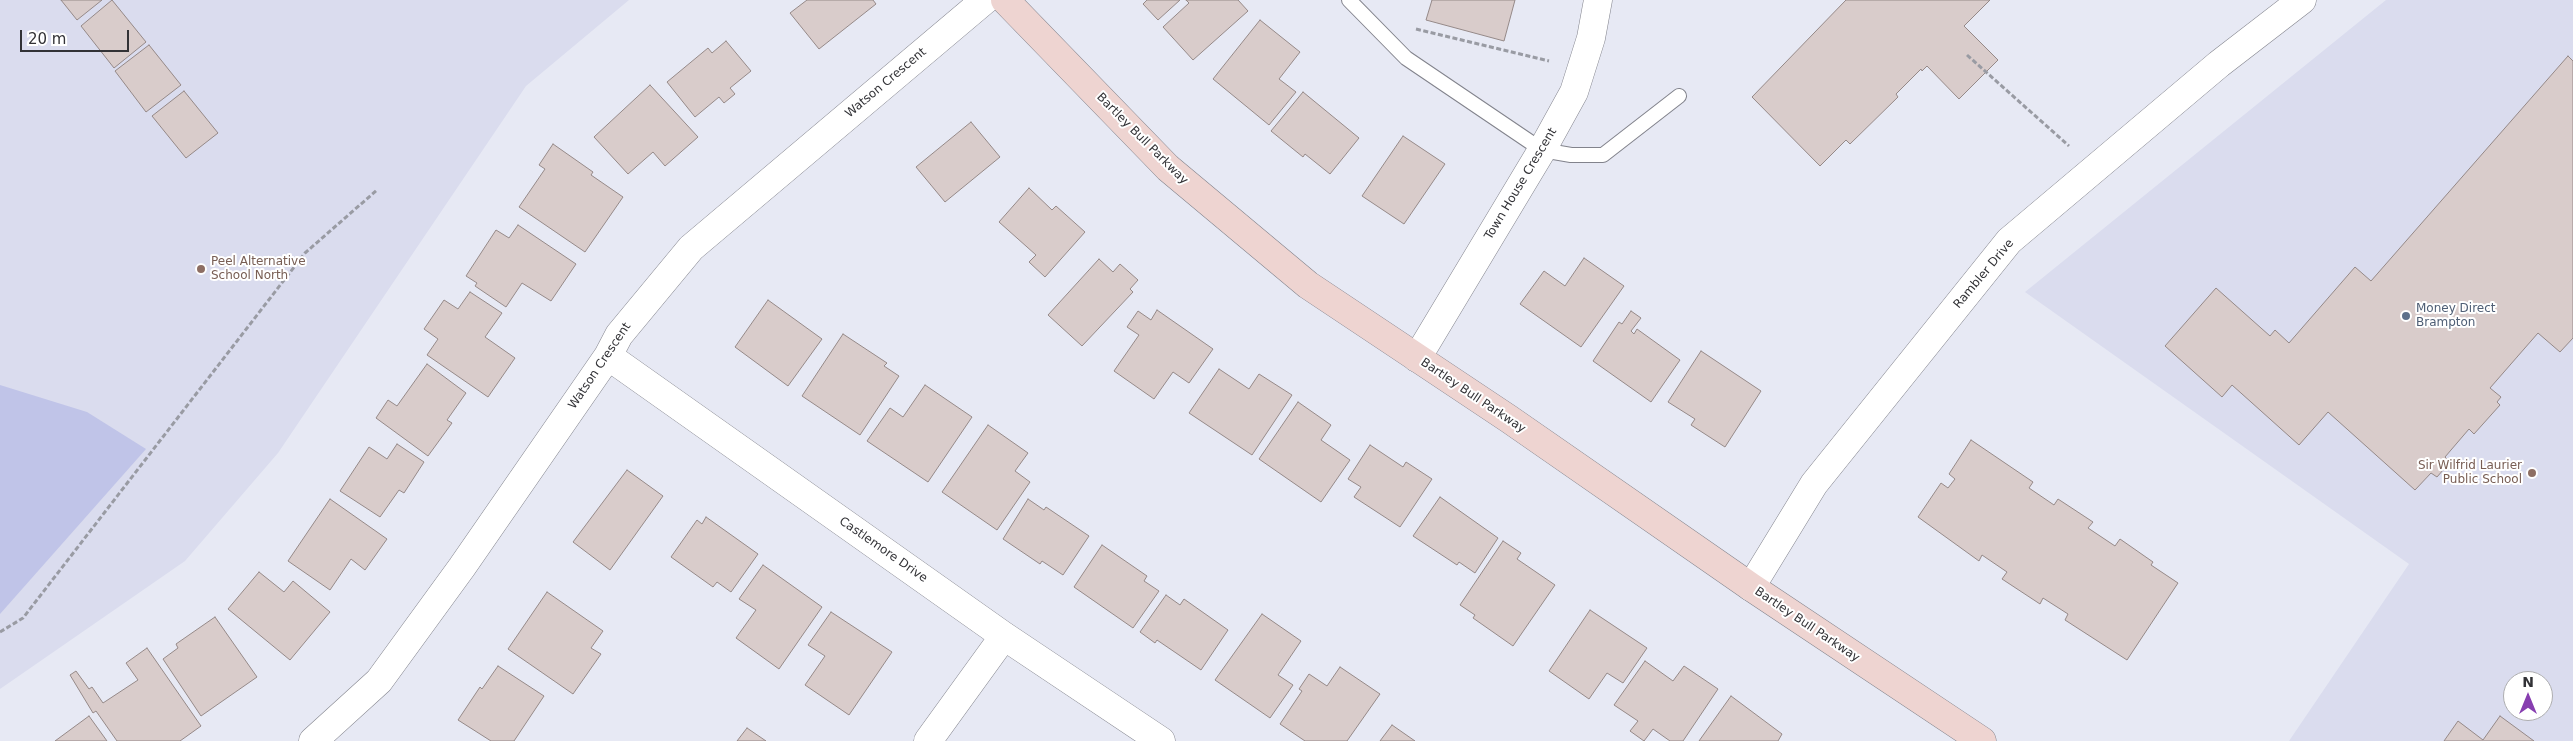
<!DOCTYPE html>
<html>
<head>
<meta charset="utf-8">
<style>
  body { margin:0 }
  #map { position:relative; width:2573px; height:741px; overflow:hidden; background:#e7e9f4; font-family:"DejaVu Sans",sans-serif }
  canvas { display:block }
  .north { position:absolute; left:2503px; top:671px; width:50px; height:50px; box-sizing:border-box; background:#fff; border:1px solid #adadaf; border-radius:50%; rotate:0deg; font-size:14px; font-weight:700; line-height:20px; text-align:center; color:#323236 }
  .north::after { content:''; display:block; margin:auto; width:18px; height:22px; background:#873eb0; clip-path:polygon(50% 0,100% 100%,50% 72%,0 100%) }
  .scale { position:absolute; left:20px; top:30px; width:109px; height:22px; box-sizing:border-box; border:2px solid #323236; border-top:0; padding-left:6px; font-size:15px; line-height:18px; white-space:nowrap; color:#323236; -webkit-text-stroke:4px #fff; paint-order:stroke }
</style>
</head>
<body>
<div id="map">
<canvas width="2573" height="741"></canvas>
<div class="north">N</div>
<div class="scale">20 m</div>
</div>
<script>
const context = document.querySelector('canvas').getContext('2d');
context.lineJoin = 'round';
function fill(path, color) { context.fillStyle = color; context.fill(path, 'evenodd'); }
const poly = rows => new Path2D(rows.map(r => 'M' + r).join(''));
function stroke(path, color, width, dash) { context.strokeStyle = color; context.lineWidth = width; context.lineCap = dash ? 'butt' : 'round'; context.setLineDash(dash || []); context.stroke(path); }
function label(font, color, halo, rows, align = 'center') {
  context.font = font + ' "DejaVu Sans",sans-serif'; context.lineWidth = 4; context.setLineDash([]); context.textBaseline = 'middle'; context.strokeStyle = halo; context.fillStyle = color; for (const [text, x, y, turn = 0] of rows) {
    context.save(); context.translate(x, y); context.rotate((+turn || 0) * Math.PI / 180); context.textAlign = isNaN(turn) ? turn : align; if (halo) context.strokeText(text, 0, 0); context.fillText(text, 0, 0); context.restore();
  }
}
const built = poly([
  [0,0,629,0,526,86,278,453,185,561,0,689],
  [2386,0,2573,0,2573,741,2289,741,2409,564,2025,292],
  [2513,681,2543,681,2543,711,2513,711]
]);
const green = poly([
  [0,385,87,412,146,449,0,614]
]);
const building = poly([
  [61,0,102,0,77,20,61,0],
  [112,0,146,42,114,68,81,26,112,0],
  [807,0,873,0,876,4,819,49,790,13,807,0],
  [1147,0,1180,0,1158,20,1143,4,1147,0],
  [1186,0,1238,0,1248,11,1193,60,1163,27,1189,3,1186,0],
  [1432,0,1515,0,1504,41,1426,20,1432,0],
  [1846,0,1990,0,1964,26,1998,60,1959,99,1927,66,1922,71,1921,69,1896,94,1898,97,1850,144,1846,140,1820,166,1752,97,1846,0],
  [1260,20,1300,52,1279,79,1296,92,1269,125,1213,79,1260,20],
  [726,41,751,71,730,88,735,94,724,103,719,97,695,117,667,82,708,48,712,53,726,41],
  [149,45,181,85,146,112,115,71,149,45],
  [2568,56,2573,61,2573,338,2560,352,2538,333,2490,388,2501,397,2497,402,2500,405,2474,434,2469,429,2445,457,2450,462,2437,477,2431,473,2415,490,2328,412,2299,445,2232,385,2222,397,2165,346,2216,288,2270,336,2275,330,2289,343,2355,267,2371,281,2568,56],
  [650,85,698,137,665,166,653,152,628,174,594,137,650,85],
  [184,91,218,133,186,158,152,116,184,91],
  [1303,92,1359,138,1330,174,1305,154,1303,157,1271,131,1303,92],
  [971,122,1000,157,945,202,916,167,971,122],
  [1403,136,1445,164,1404,224,1362,196,1403,136],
  [553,144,593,172,591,175,623,197,585,252,519,207,545,169,539,165,553,144],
  [1029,188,1052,210,1056,206,1085,232,1045,277,1029,262,1036,255,999,222,1029,188],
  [518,225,576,264,551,301,522,283,506,307,475,286,477,283,466,276,496,230,509,238,518,225],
  [1584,258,1624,286,1581,347,1520,304,1544,271,1565,286,1584,258],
  [1099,259,1113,272,1120,264,1138,280,1130,289,1133,292,1082,346,1048,315,1099,259],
  [470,292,502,313,485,337,515,358,488,397,427,355,438,339,424,329,444,300,458,309,470,292],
  [768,300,822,339,788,386,735,347,768,300],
  [1157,310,1213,349,1189,383,1173,372,1154,399,1114,371,1139,335,1127,327,1138,311,1151,320,1157,310],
  [1631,311,1641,318,1631,331,1634,334,1637,329,1680,360,1651,402,1593,361,1619,322,1622,324,1631,311],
  [843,334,887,363,884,366,899,376,860,435,802,396,843,334],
  [1701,351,1761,391,1725,447,1691,425,1695,419,1668,402,1701,351],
  [427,364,466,393,447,420,452,423,428,456,376,418,388,400,397,406,427,364],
  [1219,369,1249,389,1259,374,1292,395,1252,455,1189,413,1219,369],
  [925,385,972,417,928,482,867,441,890,408,903,417,925,385],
  [1298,402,1331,425,1321,440,1350,460,1321,502,1259,459,1298,402],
  [988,425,1028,453,1015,471,1030,482,997,530,942,492,988,425],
  [1971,440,2033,482,2029,488,2054,505,2058,499,2093,522,2088,528,2115,546,2120,539,2153,562,2151,565,2178,583,2127,660,2065,620,2068,614,2043,598,2040,604,2002,579,2007,572,1982,555,1979,561,1918,517,1941,483,1948,488,1955,479,1949,474,1971,440],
  [397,444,424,462,404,493,399,490,380,517,340,491,369,447,387,459,397,444],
  [1370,445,1403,467,1406,462,1432,479,1400,527,1354,497,1361,487,1348,479,1370,445],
  [627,470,663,496,610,570,573,542,627,470],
  [1440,497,1498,538,1475,573,1459,562,1457,565,1413,536,1440,497],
  [330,499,387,539,365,570,351,559,330,590,288,561,330,499],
  [1028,499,1044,510,1046,507,1089,536,1063,575,1042,561,1040,564,1003,539,1028,499],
  [706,517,758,554,731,592,717,582,713,587,671,557,697,520,702,524,706,517],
  [1503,541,1521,553,1517,559,1555,585,1513,646,1473,618,1475,615,1460,605,1503,541],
  [1102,545,1147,576,1144,581,1159,591,1133,628,1074,587,1102,545],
  [763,565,822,607,779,669,736,638,756,610,739,599,763,565],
  [259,572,284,592,293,581,330,612,290,660,228,609,259,572],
  [547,592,603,631,591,648,601,654,573,694,508,649,547,592],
  [1166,595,1180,605,1184,599,1228,630,1201,670,1157,640,1155,643,1140,632,1166,595],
  [1590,610,1647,648,1623,683,1607,673,1589,699,1549,671,1590,610],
  [831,612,892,652,849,715,805,685,825,656,808,645,831,612],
  [1262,614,1301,641,1278,675,1293,685,1270,718,1215,680,1262,614],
  [215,617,257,677,201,716,163,659,178,648,176,644,215,617],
  [147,648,201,726,180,741,117,741,96,711,93,713,70,675,76,671,89,689,92,687,103,703,138,680,126,663,147,648],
  [1645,661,1673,681,1684,666,1718,689,1683,741,1670,741,1653,729,1644,741,1630,731,1638,721,1614,705,1645,661],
  [498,666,544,696,514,741,491,741,458,720,480,687,482,689,498,666],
  [1340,667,1380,694,1347,741,1305,741,1280,724,1302,691,1299,689,1309,674,1327,686,1340,667],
  [1731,696,1782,734,1778,741,1699,741,1731,696],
  [89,716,107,741,55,741,89,716],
  [2500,716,2534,741,2444,741,2458,721,2483,740,2500,716],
  [1392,725,1415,741,1380,741,1392,725],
  [747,728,766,741,737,741,747,728]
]);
const path = poly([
  [1416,29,1549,61],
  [1967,55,2069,146],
  [0,632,23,618,305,253,377,190]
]);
const lane = poly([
  [1349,0,1406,58,1542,150,1571,155,1603,155,1679,96]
]);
const street = poly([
  [608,356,1004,636,1161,741],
  [1417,358,1542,150,1574,92,1591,38,1598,0],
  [1751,587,1814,484,2009,241,2219,64,2302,0],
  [313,741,379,681,462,567,608,356,619,335,691,248,985,0],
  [928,741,1004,636]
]);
const secondary = poly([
  [1005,0,1168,168,1308,285,1509,419,1751,587,1982,741]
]);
const markers = [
  [201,269,5,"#8d6e63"],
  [2406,316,5,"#5c6f8a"],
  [2532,473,5,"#8d6e63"]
];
const streetNames = [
  ["Watson Crescent",886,83,-40],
  ["Bartley Bull Parkway",1142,139,45],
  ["Town House Crescent",1521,184,-59],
  ["Rambler Drive",1984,274,-50],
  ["Watson Crescent",600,366,-56],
  ["Bartley Bull Parkway",1473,396,34],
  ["Castlemore Drive",883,550,35],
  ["Bartley Bull Parkway",1807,625,34]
];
const educationNames = [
  ["Peel Alternative",211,262],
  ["School North",211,276],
  ["Sir Wilfrid Laurier",2522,466,"right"],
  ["Public School",2522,480,"right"]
];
const serviceNames = [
  ["Money Direct",2416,309],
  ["Brampton",2416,323]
];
fill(built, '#dadcee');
fill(green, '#c0c4e8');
fill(building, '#d9cccb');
stroke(building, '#958988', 1);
stroke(lane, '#82838c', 16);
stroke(street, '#82838c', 29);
stroke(secondary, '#82838c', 29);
stroke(path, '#999ba3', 3, [5, 2.5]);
stroke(lane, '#fff', 14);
stroke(street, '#fff', 28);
stroke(secondary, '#eed4d1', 28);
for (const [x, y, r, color] of markers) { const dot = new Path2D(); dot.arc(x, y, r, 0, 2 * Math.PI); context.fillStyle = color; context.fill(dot); stroke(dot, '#fff', 2); }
label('12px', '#323236', '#fff', streetNames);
label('12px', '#785e54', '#fff', educationNames, 'left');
label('12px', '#4e5e75', '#fff', serviceNames, 'left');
</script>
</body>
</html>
